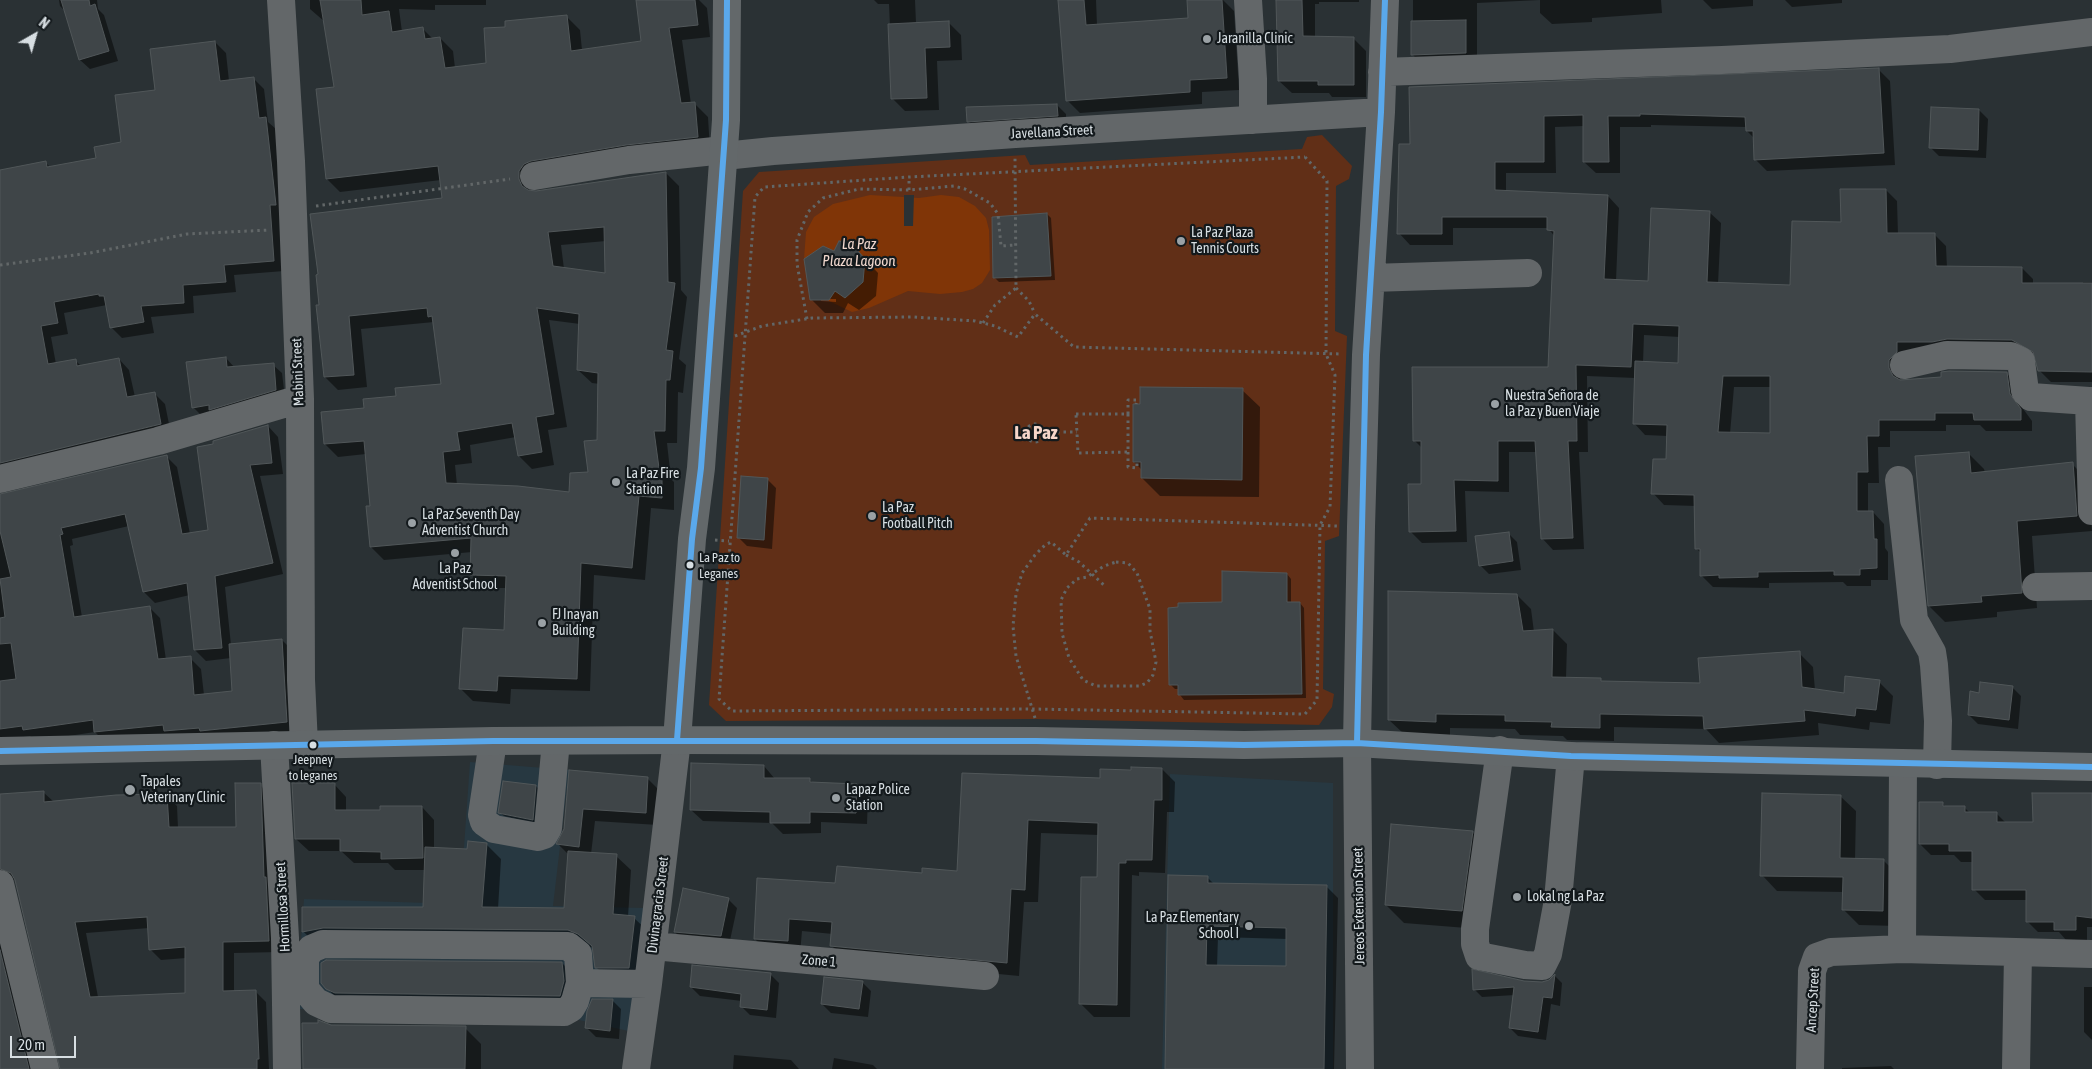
<!DOCTYPE html>
<html>
<head>
<meta charset="utf-8">
<style>
  body { margin:0 }
  #map { position:relative; width:2092px; height:1069px; overflow:hidden; background:#2a3134; font-family:"Asap Condensed",sans-serif }
  canvas { display:block }
  .north { position:absolute; left:10px; top:10px; width:50px; height:50px; -webkit-text-stroke:4px #13191c; paint-order:stroke; rotate:38deg; font-size:14px; font-weight:700; line-height:20px; text-align:center; color:#d7dee2 }
  .north::after { content:''; display:block; margin:auto; width:18px; height:22px; background:#d7dee2; clip-path:polygon(50% 0,100% 100%,50% 72%,0 100%) }
  .scale { position:absolute; left:10px; top:1036px; width:66px; height:22px; box-sizing:border-box; border:2px solid #d7dee2; border-top:0; padding-left:6px; font-size:15px; line-height:18px; white-space:nowrap; color:#d7dee2; -webkit-text-stroke:4px #13191c; paint-order:stroke }
</style>
</head>
<body>
<div id="map">
<canvas width="2092" height="1069"></canvas>
<div class="north">N</div>
<div class="scale">20 m</div>
</div>
<script>
const context = document.querySelector('canvas').getContext('2d');
context.lineJoin = 'round';
function fill(path, color) { context.fillStyle = color; context.fill(path, 'evenodd'); }
const poly = rows => new Path2D(rows.map(r => 'M' + r).join(''));
function stroke(path, color, width, dash) { context.strokeStyle = color; context.lineWidth = width; context.lineCap = dash ? 'butt' : 'round'; context.setLineDash(dash || []); context.stroke(path); }
function label(font, color, halo, rows, align = 'center') {
  context.font = font + ' "Asap Condensed",sans-serif'; context.lineWidth = 4.5; context.setLineDash([]); context.textBaseline = 'middle'; context.strokeStyle = halo; context.fillStyle = color; for (const [text, x, y, turn = 0] of rows) {
    context.save(); context.translate(x, y); context.rotate((+turn || 0) * Math.PI / 180); context.textAlign = isNaN(turn) ? turn : align; if (halo) context.strokeText(text, 0, 0); context.fillText(text, 0, 0); context.restore();
  }
}
const built = poly([
  [470,762,569,770,553,906,646,908,633,1032,561,1016,296,1009,304,899,460,904],
  [1170,774,1333,783,1333,1069,1162,1069]
]);
const green = poly([
  [1322,135,1352,166,1349,179,1336,186,1335,331,1347,336,1339,536,1325,541,1323,689,1334,694,1332,707,1319,725,1035,719,726,721,709,705,743,191,759,172,1025,155,1030,165,1302,149,1307,137]
]);
const water = poly([
  [870,195,919,198,941,195,959,197,975,206,986,218,989,230,990,270,982,283,973,289,962,292,940,294,908,291,869,308,852,312,827,300,810,300,804,259,806,232,814,217,833,204]
]);
const pier = poly([
  [904,195,914,195,913,226,904,226]
]);
const shadow = poly([
  [59,0,97,0,98,9,104,15,118,61,90,69,80,60,66,12,60,6],
  [310,0,486,0,486,5,435,5,435,10,399,9,402,32,423,29,433,39,440,38,453,51,455,68,487,64,507,28,567,17,580,30,582,50,642,42,649,0,699,0,707,8,710,37,682,40,691,104,694,103,708,117,710,150,532,184,531,192,666,173,679,186,681,290,687,297,679,359,686,365,683,393,678,392,677,443,667,443,671,479,674,482,674,510,651,508,645,580,594,575,590,691,511,689,510,704,473,701,460,688,506,632,507,588,484,588,471,574,472,552,384,560,371,547,371,507,366,454,338,457,325,444,365,409,397,397,442,385,434,322,361,329,367,387,338,390,325,377,321,306,444,199,441,180,340,192,327,179,335,88,325,22,310,9],
  [606,241,607,274,564,269,561,245],
  [549,320,580,324,578,370,592,383,600,384,598,441,589,473,570,493,457,485,455,465,472,463,470,445,516,437,519,456,532,469,554,465,548,430,567,427],
  [874,0,915,0,916,23,948,22,961,35,962,60,937,61,939,110,905,111,893,99,889,4,878,4],
  [1060,0,1096,0,1097,25,1190,20,1197,0,1223,0,1234,11,1239,90,1202,92,1202,104,1080,113,1068,101],
  [1278,0,1359,0,1359,2,1319,2,1319,4,1315,4,1315,38,1353,38,1366,51,1366,97,1332,97,1329,93,1292,93,1279,81],
  [1413,0,1661,0,1662,13,1592,18,1592,22,1552,24,1540,13,1540,0,1477,3,1477,65,1424,66,1413,55],
  [1703,0,1753,0,1753,6,1712,9],
  [1785,0,1842,0,1842,3,1792,7],
  [215,42,226,53,229,81,253,78,264,89,268,122,276,129,284,271,234,275,236,292,193,296,194,313,151,317,154,333,122,338,112,328,107,305,64,313,68,334,51,337,56,364,75,360,82,367,119,359,129,370,135,397,154,393,165,404,171,434,0,478,0,171,46,163,50,167,97,159,122,143,157,92],
  [1878,69,1890,81,1895,165,1767,171,1755,159,1754,138,1747,131,1747,127,1651,125,1651,127,1620,127,1620,173,1596,173,1584,162,1584,126,1555,127,1556,173,1506,173,1506,192,1608,196,1619,208,1616,281,1650,282,1709,212,1721,223,1718,284,1791,287,1842,224,1886,190,1897,201,1898,235,1935,235,1946,246,1947,268,2022,268,2033,279,2033,284,2083,285,2083,282,2092,282,2092,382,2051,382,2039,370,2036,358,2024,351,1900,372,1900,381,2006,373,2018,384,2021,406,2032,421,2032,431,1986,431,1980,425,1946,425,1946,431,1890,431,1890,447,1878,447,1879,483,1868,483,1868,512,1873,512,1884,524,1885,548,1888,552,1888,580,1871,580,1871,586,1847,586,1843,582,1769,583,1769,588,1713,587,1701,575,1701,553,1696,548,1696,506,1664,505,1653,493,1667,461,1668,436,1645,435,1634,423,1635,378,1587,376,1588,452,1579,452,1584,549,1553,550,1542,538,1537,452,1509,452,1509,492,1465,491,1467,542,1422,543,1411,532,1422,485,1422,448,1414,440,1549,368,1555,237,1548,228,1453,228,1453,245,1410,245,1399,233,1411,146,1410,88],
  [1644,335,1680,337,1679,364,1643,363],
  [1734,387,1771,387,1772,434,1730,434],
  [1057,105,1066,114,1066,124,977,130,968,121],
  [1979,110,1988,119,1986,158,1939,156,1930,147],
  [1047,214,1051,218,1055,280,999,282,995,278],
  [851,244,878,273,876,296,859,310,848,303,843,313,825,313,811,299,835,253],
  [821,299,836,299,836,302,821,301],
  [226,358,234,367,273,365,282,373,285,398,202,416,193,407],
  [1242,390,1260,407,1259,497,1160,496,1142,478,1142,470,1134,462],
  [268,426,278,437,283,474,260,476,283,574,225,587,231,645,282,640,293,651,298,732,106,743,95,732,35,741,30,736,0,741,0,495,166,456,177,467,190,534,209,531,215,445],
  [129,526,144,592,155,603,190,595,195,650,206,661,231,658,234,693,204,695,201,669,190,658,166,660,160,618,149,607,82,617,70,546,73,545,72,539],
  [1968,453,1984,469,1985,473,2072,464,2088,480,2092,531,2032,536,2037,608,1997,612,1997,617,1945,622,1929,606],
  [767,479,776,488,772,549,747,546,738,537],
  [1508,533,1517,542,1521,570,1489,574,1480,565],
  [1287,574,1291,579,1291,603,1300,603,1304,608,1306,698,1184,700,1180,695,1180,689,1175,689,1170,684,1223,604],
  [1517,595,1531,609,1534,632,1553,630,1567,644,1566,678,1600,679,1603,682,1702,684,1799,653,1813,667,1815,690,1845,694,1879,682,1893,696,1890,724,1870,722,1869,730,1818,723,1819,735,1719,743,1706,729,1614,727,1614,741,1567,740,1563,736,1520,735,1515,729,1450,728,1450,735,1404,734,1389,720],
  [2012,687,2021,696,2018,729,1978,724,1969,715],
  [764,766,775,779,809,779,814,784,856,785,868,796,867,824,821,822,821,833,783,834,772,823,703,821,691,810],
  [1162,769,1175,782,1174,812,1167,812,1165,873,1139,872,1139,876,1132,875,1130,1017,1094,1017,1080,1003,1098,879,1099,835,1041,833,1038,902,1024,902,1019,976,845,959,832,946,833,934,802,931,800,954,768,952,755,939,836,885,959,872,963,775,1101,779,1101,770],
  [571,772,647,778,660,791,658,825,595,821,591,854,616,856,631,870,628,917,634,918,649,932,643,982,611,982,596,967,593,948,584,945,317,946,303,931,424,909,426,870,395,870,388,863,354,863,341,851,309,851,296,839,334,784,346,797,346,812,382,812,422,807,434,820,434,849,468,850,486,844,501,859,498,909,566,909,569,855,558,844,565,830],
  [260,785,271,796,280,952,234,953,234,992,255,991,266,1002,269,1069,61,1069,16,880,7,879,0,884,0,795,43,792,54,802,166,795,177,806,178,828,237,828],
  [149,928,150,949,161,960,186,958,186,994,98,997,86,933],
  [536,786,540,790,537,824,504,816,499,812],
  [2092,794,2092,927,2087,927,2087,940,2066,940,2059,932,2038,932,2027,921,2027,900,1985,900,1974,889,1974,862,1961,862,1954,855,1931,855,1920,844,1942,803,1946,807,1964,807,1970,813,1996,813,2006,823,2034,824],
  [1840,796,1856,811,1855,860,1883,860,1899,876,1898,926,1859,925,1844,910,1844,892,1777,891,1762,875],
  [1472,832,1490,850,1479,929,1404,923,1386,905],
  [1207,877,1214,884,1327,887,1338,898,1334,1069,1166,1069],
  [1218,937,1287,939,1287,968,1217,967],
  [728,899,737,908,729,945,684,941,675,932],
  [0,919,36,1069,0,1069],
  [326,961,562,963,580,981,581,1000,345,1007,327,988],
  [770,974,779,983,776,1018,750,1015,741,1006,742,1001,700,996,691,987],
  [1555,976,1562,983,1560,1006,1551,1004,1546,1040,1518,1036,1510,1028,1515,995,1482,997,1474,989,1524,982,1542,983,1550,981],
  [862,982,871,991,868,1017,831,1013,822,1004],
  [2084,987,2092,987,2092,1040,2084,1032],
  [612,1000,621,1009,619,1039,596,1037,587,1028],
  [331,1026,465,1028,481,1044,481,1069,304,1069],
  [734,1055,791,1060,799,1069,733,1069],
  [834,1058,873,1065,877,1069,832,1069],
  [1891,1066,1894,1069,1842,1069,1842,1068]
]);
const building = poly([
  [61,0,89,0,90,6,95,4,109,51,79,60,61,0],
  [320,0,361,0,362,15,389,11,392,32,423,27,425,39,440,37,445,68,486,63,484,28,505,27,505,21,567,15,571,51,641,41,636,0,695,0,698,25,669,28,681,103,695,102,698,137,626,145,531,161,524,164,519,171,519,179,522,186,528,190,536,191,666,172,668,282,675,283,666,350,673,351,670,380,666,380,665,431,654,431,659,468,662,467,662,498,639,496,632,568,581,563,577,679,498,676,497,691,459,689,463,628,504,630,506,576,470,575,471,538,370,547,366,506,370,506,364,441,324,444,321,412,364,408,363,399,396,396,395,388,441,384,432,316,428,317,427,308,349,316,354,375,324,377,316,305,319,305,316,275,318,274,310,214,442,198,438,166,326,179,316,89,334,87,320,0],
  [604,227,605,273,553,266,548,232,604,227],
  [537,308,579,314,577,370,598,373,597,440,584,441,588,472,570,473,569,492,518,486,446,483,443,452,460,450,457,432,512,423,518,456,542,452,536,417,554,414,537,308],
  [1058,0,1084,0,1086,25,1188,18,1187,0,1222,0,1227,78,1190,80,1190,92,1066,101,1058,0],
  [1276,0,1302,0,1303,36,1354,37,1354,85,1318,85,1318,81,1278,81,1276,0],
  [1466,20,1466,53,1411,55,1411,21,1466,20],
  [949,21,950,47,925,48,927,98,891,99,888,24,949,21],
  [215,41,220,81,254,77,259,118,266,117,276,205,270,205,274,261,224,265,226,282,183,285,184,303,141,306,144,322,110,328,104,296,99,296,99,294,54,302,58,323,41,326,48,364,76,359,77,366,119,358,127,397,155,392,161,424,0,463,0,170,46,161,47,167,96,158,94,147,121,142,115,95,155,90,150,49,215,41],
  [1879,68,1884,153,1754,160,1753,131,1746,131,1745,117,1640,114,1640,116,1608,116,1609,162,1583,162,1583,115,1544,116,1544,162,1495,162,1495,190,1608,195,1604,279,1648,281,1651,208,1710,211,1707,282,1790,285,1792,221,1841,222,1840,189,1886,189,1887,233,1935,233,1936,266,2022,267,2022,283,2092,283,2092,372,2038,371,2033,352,2012,340,1947,339,1932,342,1897,342,1897,352,1889,360,1889,368,1893,376,1900,380,1941,377,1941,372,1949,371,2007,372,2010,394,2021,409,2021,420,1974,420,1973,413,1935,413,1935,420,1879,420,1879,436,1867,436,1868,472,1857,472,1857,511,1873,511,1874,539,1877,539,1877,568,1860,569,1860,575,1834,575,1834,571,1758,572,1758,577,1719,578,1719,575,1700,576,1700,549,1695,549,1694,495,1651,494,1653,459,1666,459,1667,425,1633,424,1635,361,1678,363,1679,326,1633,324,1631,367,1576,365,1577,441,1568,441,1573,538,1541,539,1535,441,1498,441,1498,481,1454,480,1456,531,1409,532,1408,484,1421,484,1421,441,1413,441,1412,367,1548,367,1554,231,1547,230,1547,217,1442,217,1442,234,1397,234,1399,144,1410,144,1409,87,1879,68],
  [1723,376,1770,376,1770,433,1718,432,1723,376],
  [1057,104,1058,116,967,122,966,107,1057,104],
  [1931,107,1979,109,1978,150,1929,148,1931,107],
  [1047,213,1051,276,993,278,992,217,1047,213],
  [839,241,851,243,865,259,863,282,845,298,835,291,829,300,810,300,804,259,823,246,834,251,839,241],
  [226,357,227,367,274,363,276,390,209,410,209,405,192,408,186,362,226,357],
  [1140,387,1243,388,1242,480,1141,478,1141,462,1133,462,1133,404,1140,404,1140,387],
  [268,425,272,463,250,465,273,563,215,576,222,648,194,650,187,583,143,592,125,514,61,528,63,534,60,535,74,617,150,606,158,659,191,656,194,695,232,691,229,644,282,639,287,722,200,731,199,728,164,731,163,725,94,732,93,720,23,730,22,726,0,729,0,681,16,679,11,643,0,644,0,618,5,617,0,579,11,577,0,531,0,494,167,455,182,534,208,530,197,447,213,444,213,441,268,425],
  [1969,452,1971,473,2073,462,2077,516,2017,521,2022,593,1981,596,1982,602,1928,606,1915,456,1969,452],
  [741,476,768,478,764,540,737,538,741,476],
  [1509,532,1513,561,1479,566,1475,536,1509,532],
  [1222,571,1287,573,1287,602,1300,602,1302,694,1178,695,1178,685,1169,685,1168,608,1178,607,1178,603,1222,602,1222,571],
  [1388,591,1517,594,1523,631,1553,629,1552,677,1601,678,1601,681,1700,683,1698,658,1800,651,1802,687,1844,693,1845,676,1880,680,1876,710,1856,708,1855,716,1804,710,1805,721,1704,729,1703,716,1600,714,1600,728,1551,727,1552,722,1505,721,1505,715,1436,714,1436,722,1388,720,1388,591],
  [1980,682,2013,686,2009,720,1968,715,1970,691,1979,693,1980,682],
  [691,763,764,765,764,778,810,778,810,782,857,784,856,813,810,812,810,823,770,823,770,812,690,810,691,763],
  [1131,767,1162,768,1162,800,1154,800,1152,860,1126,860,1126,863,1119,863,1117,1005,1079,1004,1081,877,1097,877,1098,823,1028,820,1025,890,1011,889,1007,963,830,946,832,922,789,919,788,941,754,939,757,878,835,883,837,866,922,873,922,868,957,871,962,773,1100,778,1100,769,1131,770,1131,767],
  [569,770,648,777,646,813,583,809,579,847,556,844,564,829,569,770],
  [503,781,536,785,533,820,498,813,503,781],
  [235,783,261,783,264,877,266,877,269,941,223,942,223,991,256,990,259,1059,257,1059,257,1069,60,1069,15,880,11,873,0,869,0,794,44,791,44,802,116,795,167,794,169,827,236,827,235,783],
  [147,917,149,950,185,947,185,993,90,997,75,922,147,917],
  [292,783,335,783,335,810,380,810,380,806,422,806,423,858,381,859,381,852,340,851,340,839,295,839,292,783],
  [1762,793,1841,795,1840,858,1884,859,1883,911,1842,910,1843,877,1760,876,1762,793],
  [2032,793,2092,793,2092,918,2076,916,2076,930,2054,930,2054,922,2026,922,2026,890,1972,890,1972,851,1949,851,1949,844,1919,844,1919,802,1943,802,1943,806,1965,806,1965,812,1997,812,1997,822,2033,822,2032,793],
  [1391,824,1473,831,1462,911,1385,905,1391,824],
  [468,841,487,843,482,907,564,908,568,851,617,854,613,914,635,916,629,968,595,968,592,946,578,934,568,930,323,928,302,932,302,907,423,907,425,847,467,849,468,841],
  [1168,875,1208,876,1208,883,1327,885,1324,1069,1165,1069,1168,875],
  [1207,926,1286,928,1286,966,1206,965,1207,926],
  [683,888,729,898,721,936,674,932,683,888],
  [0,950,29,1069,0,1069,0,950],
  [326,960,562,962,564,981,560,996,335,993,326,989,321,983,321,963,326,960],
  [692,965,771,973,767,1010,740,1007,741,994,690,987,692,965],
  [1472,969,1524,981,1542,982,1549,980,1555,974,1552,998,1543,997,1538,1032,1509,1028,1514,987,1473,990,1472,969],
  [824,977,863,981,859,1009,821,1004,824,977],
  [592,999,613,999,610,1031,585,1028,587,1011,592,999],
  [318,1020,331,1025,466,1026,465,1069,303,1069,302,1023,318,1023,318,1020]
]);
const path = poly([
  [1305,157,1327,181,1326,354,1335,375,1330,507,1320,525,1317,700,1305,714,1033,709,732,711,719,699,755,197,764,187,909,177,1305,157],
  [909,190,909,177],
  [316,206,510,179],
  [0,265,90,253,187,234,269,230],
  [1016,288,1029,301,1035,314],
  [807,319,797,264,797,240,808,212,823,198,859,189,909,190,954,186,965,189,990,203,998,214,1001,246,1015,245],
  [983,323,995,305,1016,288,1015,157],
  [735,336,762,326,812,318,913,317,975,321,995,326,1018,337,1035,314,1074,347,1341,354],
  [1076,414,1128,414,1128,452,1078,453,1076,414],
  [1128,414,1128,400,1137,400,1136,404],
  '1026 433a9 9 0 1 1 18 0a9 9 0 1 1-18 0Z',
  [1044,432,1077,432],
  [1128,452,1128,467,1137,468,1137,462],
  [715,540,729,541],
  [1066,555,1079,562,1106,587],
  [1116,562,1128,563,1137,573,1150,609,1150,631,1156,662,1153,675,1147,683,1139,686,1096,686,1083,680,1069,658,1062,633,1061,600,1067,588,1077,579,1087,577,1104,566,1116,562],
  [1035,718,1016,656,1013,626,1016,594,1022,573,1035,555,1045,545,1051,542,1066,555,1090,518,1338,526]
]);
const minor = poly([
  [281,0,291,161,300,399,301,680,304,745],
  [1248,0,1253,79,1253,120],
  [1382,72,1722,60,1950,49,2092,32],
  [724,156,773,151,1015,134,1381,112],
  [534,176,629,160,724,150],
  [1371,278,1528,273],
  [1904,365,1947,355,2011,356,2021,361,2025,391,2031,397,2089,401],
  [2092,401,2089,401,2092,511],
  [0,479,158,441,300,399],
  [1899,480,1914,620,1932,652,1934,665,1938,721,1937,765],
  [2036,587,2092,586],
  [493,741,482,815,484,822,494,829,538,837,544,835,548,828,556,741],
  [274,745,285,938,287,1069],
  [1500,750,1475,929,1475,944,1479,956,1525,965,1542,966,1548,954,1558,900,1571,756],
  [0,884,45,1069],
  [653,946,985,976],
  [1902,949,1903,764],
  [580,983,578,954,568,946,323,944,311,949,305,958,305,989,316,1002,331,1009,564,1012,571,1008,575,1001,580,983,648,984],
  [636,1069,648,984,677,740],
  [1360,1069,1357,743,1361,527,1366,355,1381,112,1385,0],
  [1810,1069,1812,971,1817,957,1831,952,1902,949,2092,954],
  [2016,1069,2018,953]
]);
const major = poly([
  [677,740,692,539,701,468,726,120,727,0],
  [0,751,493,741,677,740,1036,741,1244,745,1357,743,1571,756,2092,767]
]);
const bus1 = poly([
  [677,740,692,539,701,468,726,120,727,0],
  [1357,743,1366,355,1381,112,1385,0],
  [0,751,493,741,1036,741,1244,745,1357,743,1571,756,2092,767]
]);
const markers = [
  [1207,39,5,"#9aa1a5"],
  [1181,241,5,"#9aa1a5"],
  [1495,404,5,"#9aa1a5"],
  [616,482,5,"#9aa1a5"],
  [872,516,5,"#9aa1a5"],
  [412,523,5,"#9aa1a5"],
  [455,553,5,"#9aa1a5"],
  [690,565,4.5,"#d7dee2"],
  [542,623,5,"#9aa1a5"],
  [313,745,4.5,"#d7dee2"],
  [130,790,6,"#9aa1a5"],
  [836,798,5,"#9aa1a5"],
  [1517,897,5,"#9aa1a5"],
  [1249,926,5,"#9aa1a5"]
];
const busNames = [
  ["La Paz to",699,558],
  ["Leganes",699,574],
  ["Jeepney",313,760,"center"],
  ["to leganes",313,776,"center"]
];
const poiNames = [
  ["Jaranilla Clinic",1217,39],
  ["La Paz Plaza",1191,233],
  ["Tennis Courts",1191,249],
  ["Nuestra Señora de",1505,396],
  ["la Paz y Buen Viaje",1505,412],
  ["La Paz Fire",626,474],
  ["Station",626,490],
  ["La Paz",882,508],
  ["Football Pitch",882,524],
  ["La Paz Seventh Day",422,515],
  ["Adventist Church",422,531],
  ["La Paz",455,569,"center"],
  ["Adventist School",455,585,"center"],
  ["FJ Inayan",552,615],
  ["Building",552,631],
  ["Tapales",141,782],
  ["Veterinary Clinic",141,798],
  ["Lapaz Police",846,790],
  ["Station",846,806],
  ["Lokal ng La Paz",1527,897],
  ["La Paz Elementary",1239,918,"right"],
  ["School I",1239,934,"right"]
];
const streetNames = [
  ["Javellana Street",1052,132,-3],
  ["Mabini Street",298,372,-92],
  ["Divinagracia Street",658,905,-83],
  ["Jereos Extension Street",1359,906,-91],
  ["Hormillosa Street",283,907,-93],
  ["Zone 1",819,961,5],
  ["Ancep Street",1813,1000,-87]
];
const waterNames = [
  ["La Paz",859,244],
  ["Plaza Lagoon",859,261]
];
const districtNames = [
  ["La Paz",1036,433]
];
fill(built, '#273841');
fill(green, '#612f17');
fill(water, '#803507');
fill(pier, '#2a3134');
fill(shadow, '#0007');
fill(building, '#3f4548');
stroke(building, '#515759', 1);
stroke(path, '#626768', 3, [2.5, 4]);
stroke(minor, '#636769', 28);
stroke(major, '#63686a', 28);
stroke(bus1, '#5aa8eb', 6);
for (const [x, y, r, color] of markers) { const dot = new Path2D(); dot.arc(x, y, r, 0, 2 * Math.PI); context.fillStyle = color; context.fill(dot); stroke(dot, '#13191c', 2); }
label('13px', '#d7dee2', '#13191c', busNames, 'left');
label('14px', '#d7dee2', '#13191c', poiNames, 'left');
label('14px', '#d7dee2', '#13191c', streetNames);
label('italic 15px', '#f1d8ce', '#13191c', waterNames);
label('bold 19px', '#f6d6c9', '#13191c', districtNames);
</script>
</body>
</html>
